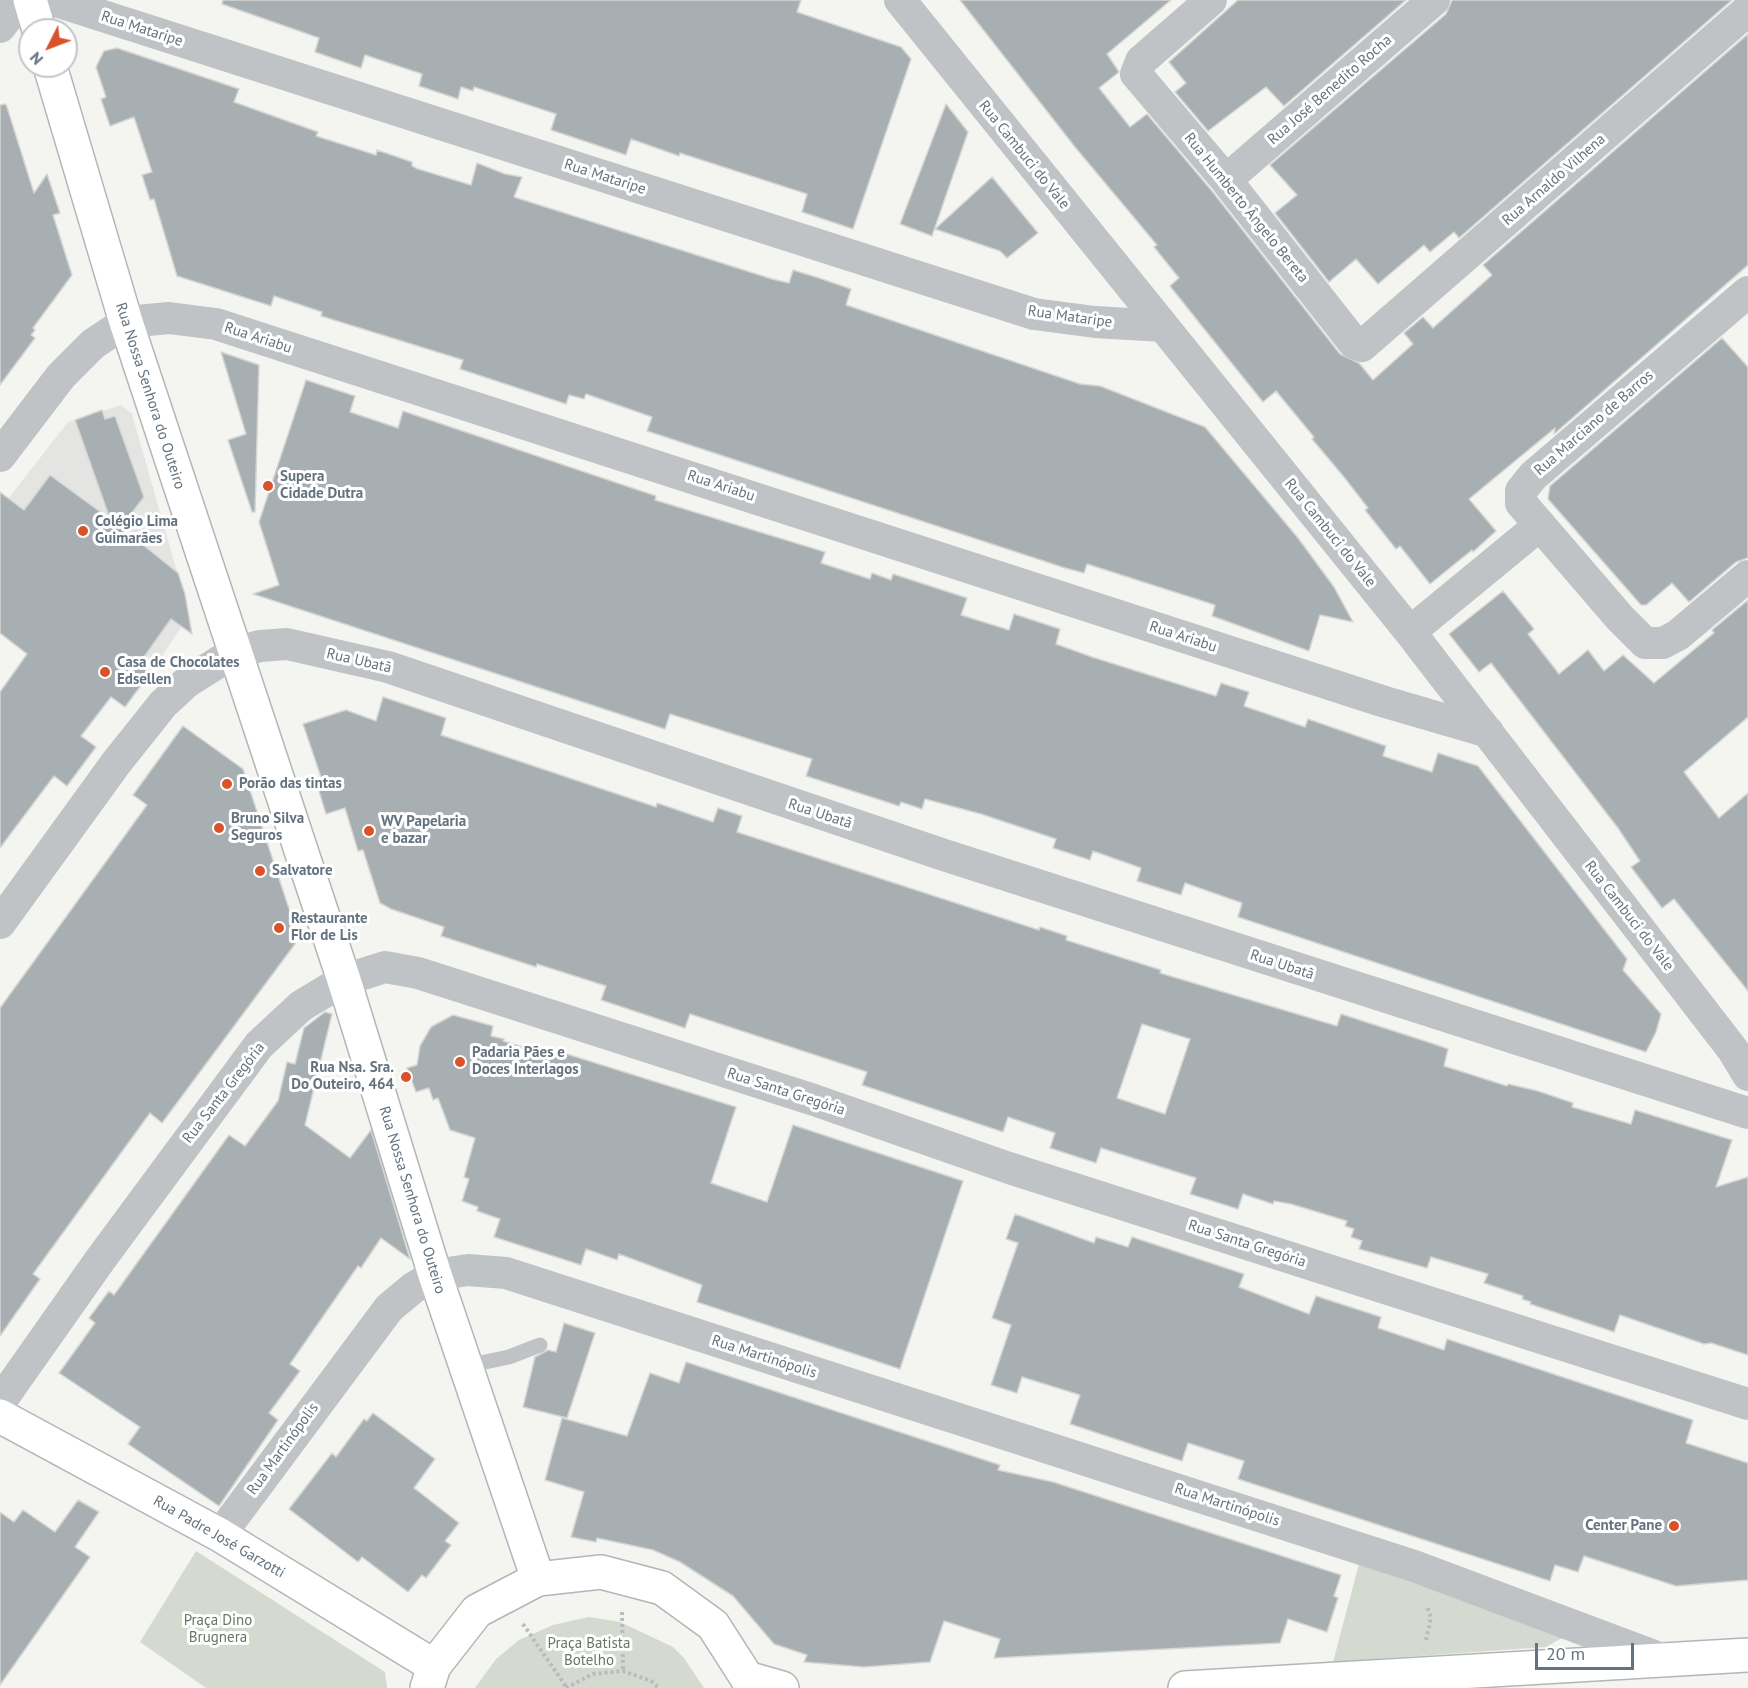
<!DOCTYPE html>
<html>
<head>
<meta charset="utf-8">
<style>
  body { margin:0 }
  #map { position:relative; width:1748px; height:1688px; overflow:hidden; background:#f4f4f0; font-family:"PT Sans",sans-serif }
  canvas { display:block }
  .north { position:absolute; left:18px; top:18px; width:60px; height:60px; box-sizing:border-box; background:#fff; border:2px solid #c1c7cc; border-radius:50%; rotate:228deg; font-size:16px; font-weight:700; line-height:24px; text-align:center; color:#64737f }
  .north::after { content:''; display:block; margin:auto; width:21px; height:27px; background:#d8522c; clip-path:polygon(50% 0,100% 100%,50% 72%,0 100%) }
  .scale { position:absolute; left:1535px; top:1643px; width:99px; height:27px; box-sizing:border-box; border:3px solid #64737f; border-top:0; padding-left:8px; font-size:18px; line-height:21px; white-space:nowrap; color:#64737f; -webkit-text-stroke:4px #fff; paint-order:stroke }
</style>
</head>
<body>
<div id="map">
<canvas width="1748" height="1688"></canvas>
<div class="north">N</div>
<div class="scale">20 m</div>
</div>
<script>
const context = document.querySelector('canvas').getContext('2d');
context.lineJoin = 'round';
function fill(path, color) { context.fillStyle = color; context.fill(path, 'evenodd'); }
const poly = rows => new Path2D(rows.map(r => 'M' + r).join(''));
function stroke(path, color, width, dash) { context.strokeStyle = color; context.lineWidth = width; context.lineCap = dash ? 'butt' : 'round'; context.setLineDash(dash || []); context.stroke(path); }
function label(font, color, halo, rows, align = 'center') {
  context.font = font + ' "PT Sans",sans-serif'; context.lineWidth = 6; context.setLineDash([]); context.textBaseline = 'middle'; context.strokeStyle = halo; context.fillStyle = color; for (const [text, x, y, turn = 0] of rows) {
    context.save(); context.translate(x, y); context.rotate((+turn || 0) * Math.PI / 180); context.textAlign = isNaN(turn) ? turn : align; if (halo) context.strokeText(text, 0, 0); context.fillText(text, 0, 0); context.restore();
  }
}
const built = poly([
  [121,405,132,414,187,607,186,620,156,665,67,600,0,509,68,422]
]);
const green = poly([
  [196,1551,385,1672,387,1688,206,1688,140,1642],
  [1360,1560,1569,1634,1546,1647,1333,1662],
  [589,1617,620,1622,673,1647,684,1658,704,1688,475,1688,496,1659,519,1640,553,1625]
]);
const building = poly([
  [223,0,801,0,797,12,901,47,911,59,853,229,802,212,807,194,680,153,679,156,631,139,626,155,551,130,556,114,474,87,473,91,461,87,458,99,419,86,422,74,365,55,361,68,315,52,319,38,222,4,223,0],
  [960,0,1171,0,1107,54,1119,72,1099,88,1130,127,1147,114,1212,191,1340,354,1359,363,1373,380,1413,344,1404,333,1423,317,1433,328,1492,275,1483,265,1748,34,1748,265,1554,434,1555,428,1469,499,1496,531,1473,552,1472,550,1430,584,1400,546,1396,549,1365,510,1368,508,1344,477,1312,439,1314,437,1276,391,1263,402,1201,325,1170,286,1179,278,1154,247,1157,245,1075,147,960,0],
  [1238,0,1406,0,1284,106,1266,87,1208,131,1175,92,1186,83,1169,62,1238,0],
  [1452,0,1732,0,1459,238,1454,232,1430,252,1424,245,1378,284,1356,259,1329,282,1275,213,1297,195,1270,165,1446,14,1452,0],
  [117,48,239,89,234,102,318,132,316,136,376,155,377,150,412,162,412,166,418,169,471,185,477,163,505,174,522,177,514,197,772,279,789,283,793,270,819,278,851,289,846,305,1080,384,1100,386,1205,427,1298,538,1334,587,1353,622,1320,615,1309,651,1212,616,1215,605,1087,564,1084,573,1065,568,647,431,652,417,586,394,584,399,569,395,566,404,460,369,463,360,321,316,322,312,274,296,271,306,177,276,154,199,150,200,142,175,152,172,134,117,110,126,101,99,106,97,96,67,104,51,117,48],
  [6,104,34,193,47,174,60,213,53,215,72,275,33,328,35,330,31,335,35,338,0,385,0,105,6,104],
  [946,104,968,132,932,236,900,224,946,104],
  [992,177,1038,233,1007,258,1000,251,935,229,992,177],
  [1722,338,1748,367,1748,558,1736,562,1689,602,1672,583,1646,605,1641,605,1548,499,1550,486,1722,338],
  [221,352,259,365,255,512,252,512,228,440,246,434,221,352],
  [306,380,355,396,350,412,398,428,403,411,656,496,655,500,825,552,821,563,870,579,872,573,891,580,893,574,967,598,961,615,1009,630,1014,614,1060,629,1056,644,1092,657,1216,696,1221,683,1249,692,1244,706,1305,727,1308,719,1386,746,1383,756,1432,772,1438,753,1478,766,1627,959,1623,970,1661,1014,1656,1032,1646,1052,1238,917,1242,903,1185,883,1181,895,1137,881,1141,868,1093,851,1090,860,1053,848,1056,839,981,814,925,799,922,809,901,802,899,806,806,776,812,759,670,714,665,729,253,594,279,585,259,522,306,380],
  [102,410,105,419,115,416,144,497,121,527,178,573,185,594,192,634,171,619,139,664,151,672,125,707,111,697,81,736,96,747,67,786,54,776,0,848,0,692,27,654,0,633,0,492,24,510,50,475,110,519,75,420,102,410],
  [1503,591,1534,629,1528,634,1559,674,1588,650,1604,671,1623,655,1654,683,1714,633,1712,630,1748,600,1748,717,1684,772,1719,818,1748,793,1748,991,1674,899,1662,908,1631,867,1640,861,1618,828,1491,663,1479,672,1449,634,1503,591],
  [383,697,446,718,441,735,656,807,657,803,713,822,718,808,742,816,737,832,1039,930,1040,927,1067,936,1066,940,1161,970,1160,973,1337,1026,1341,1014,1434,1044,1448,1049,1444,1066,1507,1086,1508,1084,1538,1091,1573,1103,1572,1107,1631,1124,1635,1110,1732,1140,1716,1187,1748,1177,1748,1355,1711,1343,1704,1344,1620,1315,1614,1332,1530,1304,1531,1302,1522,1299,1523,1296,1484,1283,1488,1274,1431,1257,1427,1268,1359,1249,1362,1241,1351,1237,1354,1229,1345,1226,1347,1221,1291,1204,1274,1201,1273,1204,1243,1194,1238,1209,1190,1194,1196,1178,1101,1148,1096,1163,1050,1148,1055,1133,1008,1117,1003,1132,862,1085,867,1072,690,1014,685,1028,601,1000,606,986,537,964,536,967,441,936,444,927,391,909,380,903,363,850,358,851,345,808,326,814,318,788,324,786,303,724,346,710,376,721,383,697],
  [1142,1024,1190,1039,1165,1114,1117,1098,1142,1024],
  [183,726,243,769,296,930,295,944,162,1123,150,1113,33,1274,40,1279,0,1336,0,1008,147,805,133,795,183,726],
  [325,1012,332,1014,305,1125,350,1158,371,1130,410,1259,381,1238,361,1268,358,1266,290,1364,300,1371,269,1413,278,1420,219,1506,128,1444,140,1427,59,1373,95,1323,89,1318,109,1291,114,1295,229,1135,245,1146,278,1101,287,1062,295,1064,304,1028,325,1012],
  [453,1015,493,1026,491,1036,504,1039,503,1041,552,1056,554,1050,736,1107,711,1183,767,1202,793,1125,963,1181,900,1369,697,1302,702,1285,619,1254,617,1260,586,1249,581,1265,494,1237,500,1219,477,1211,478,1207,462,1201,469,1179,464,1177,475,1138,450,1130,438,1098,433,1100,429,1088,416,1092,407,1068,417,1065,420,1046,431,1027,453,1015],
  [1015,1214,1094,1243,1096,1237,1128,1247,1132,1237,1244,1274,1239,1287,1309,1314,1316,1296,1381,1317,1378,1328,1444,1350,1447,1339,1693,1420,1686,1443,1748,1463,1748,1580,1676,1586,1584,1556,1578,1572,1555,1565,1550,1581,1238,1479,1244,1461,1188,1443,1182,1461,1070,1424,1080,1395,1022,1377,1017,1393,991,1385,1011,1325,992,1318,1018,1243,1006,1239,1015,1214],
  [564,1323,595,1333,567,1418,523,1407,535,1357,548,1350,556,1352,564,1323],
  [686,1362,1000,1465,998,1470,1053,1482,1341,1575,1334,1596,1338,1598,1327,1632,1288,1619,1280,1643,994,1658,1000,1639,944,1621,930,1662,864,1667,804,1662,807,1655,774,1644,733,1596,680,1562,653,1550,597,1538,596,1542,571,1537,584,1492,545,1480,562,1418,627,1436,650,1373,679,1383,686,1362],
  [373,1413,435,1459,414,1488,459,1523,445,1541,451,1545,426,1578,422,1575,408,1592,362,1557,358,1562,289,1509,332,1453,336,1457,364,1419,367,1421,373,1413],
  [78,1500,99,1512,75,1547,90,1557,0,1685,0,1512,14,1522,23,1510,55,1532,78,1500]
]);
const path = poly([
  [622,1612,623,1671],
  [523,1624,567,1688],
  [1426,1640,1431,1618,1427,1606],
  [566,1688,593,1674,623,1671,651,1681,659,1688]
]);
const lane = poly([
  [466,1366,509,1357,540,1345]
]);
const street = poly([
  [53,0,1034,314,1095,322,1163,326],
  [900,0,1410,632,1733,1050,1748,1075],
  [1211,0,1141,61,1136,74,1226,180,1354,343,1362,346,1748,10],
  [0,27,21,0],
  [1226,180,1434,0],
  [0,456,61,376,93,344,126,322,169,318,216,324,1385,702,1488,732],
  [1540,525,1620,618,1645,643,1663,643,1678,635,1748,576],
  [1410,632,1540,525,1521,503,1521,491,1533,476,1748,292],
  [0,923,116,763,163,704,187,682,233,653,260,646,287,644,388,667,944,855,1748,1113],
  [0,1402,100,1260,259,1045,301,1006,344,980,385,967,418,973,814,1100,1009,1168,1748,1404],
  [220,1535,389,1308,413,1288,435,1275,468,1270,506,1273,1414,1566,1662,1659]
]);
const primary = poly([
  [30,0,39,30],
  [50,66,126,322,344,980,435,1275,538,1579],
  [0,1416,220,1535,434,1666],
  [747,1678,782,1688],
  [427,1688,434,1666,477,1611,538,1579,601,1572,662,1588,713,1625,747,1678,751,1688],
  [1185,1688,1748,1655]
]);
const markers = [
  [268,486,6,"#d8522c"],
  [83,531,6,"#d8522c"],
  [105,672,6,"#d8522c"],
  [227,784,6,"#d8522c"],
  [219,828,6,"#d8522c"],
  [369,831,6,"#d8522c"],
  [260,871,6,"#d8522c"],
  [279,928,6,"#d8522c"],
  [460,1062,6,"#d8522c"],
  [406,1077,6,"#d8522c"],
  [1674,1526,6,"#d8522c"]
];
const streetNames = [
  ["Rua Mataripe",142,29,18],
  ["Rua José Benedito Rocha",1330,90,-41],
  ["Rua Cambuci do Vale",1024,155,51],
  ["Rua Mataripe",605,177,18],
  ["Rua Arnaldo Vilhena",1554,180,-41],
  ["Rua Humberto Ângelo Bereta",1246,208,51],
  ["Rua Mataripe",1070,317,8],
  ["Rua Ariabu",258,338,18],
  ["Rua Nossa Senhora do Outeiro",150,396,72],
  ["Rua Marciano de Barros",1594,423,-41],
  ["Rua Ariabu",721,486,18],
  ["Rua Cambuci do Vale",1330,533,51],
  ["Rua Ariabu",1183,637,18],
  ["Rua Ubatã",359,661,13],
  ["Rua Ubatã",820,814,18],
  ["Rua Cambuci do Vale",1629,916,52],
  ["Rua Ubatã",1282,965,18],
  ["Rua Santa Gregória",786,1092,18],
  ["Rua Santa Gregória",224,1093,-52],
  ["Rua Nossa Senhora do Outeiro",412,1200,73],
  ["Rua Santa Gregória",1247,1244,18],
  ["Rua Martinópolis",764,1357,18],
  ["Rua Martinópolis",283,1449,-54],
  ["Rua Martinópolis",1227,1505,18],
  ["Rua Padre José Garzotti",219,1537,30]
];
const poiNames = [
  ["Supera",280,477],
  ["Cidade Dutra",280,494],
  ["Colégio Lima",95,522],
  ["Guimarães",95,539],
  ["Casa de Chocolates",117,663],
  ["Edsellen",117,680],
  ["Porão das tintas",239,784],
  ["Bruno Silva",231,819],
  ["Seguros",231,836],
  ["WV Papelaria",381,822],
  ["e bazar",381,839],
  ["Salvatore",272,871],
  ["Restaurante",291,919],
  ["Flor de Lis",291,936],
  ["Padaria Pães e",472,1053],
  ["Doces Interlagos",472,1070],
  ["Rua Nsa. Sra.",394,1068,"right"],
  ["Do Outeiro, 464",394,1085,"right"],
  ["Center Pane",1662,1526,"right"]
];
const parkNames = [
  ["Praça Dino",218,1621],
  ["Brugnera",218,1638],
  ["Praça Batista",589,1644],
  ["Botelho",589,1661]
];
fill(built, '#e4e5e3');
fill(green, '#d5dad1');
fill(building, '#a8afb3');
stroke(building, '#d5d5d3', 1.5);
stroke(primary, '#b2b6b9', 36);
stroke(path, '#b9bbbd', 4, [3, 3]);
stroke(lane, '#bfc3c6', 15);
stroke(street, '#bfc3c6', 32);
stroke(primary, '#fff', 33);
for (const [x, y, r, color] of markers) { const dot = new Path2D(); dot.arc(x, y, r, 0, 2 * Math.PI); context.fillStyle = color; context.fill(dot); stroke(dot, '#fff', 2); }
label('15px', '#64737f', '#fff', streetNames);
label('bold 15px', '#64737f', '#fff', poiNames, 'left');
label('15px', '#677763', '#fff', parkNames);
</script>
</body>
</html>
